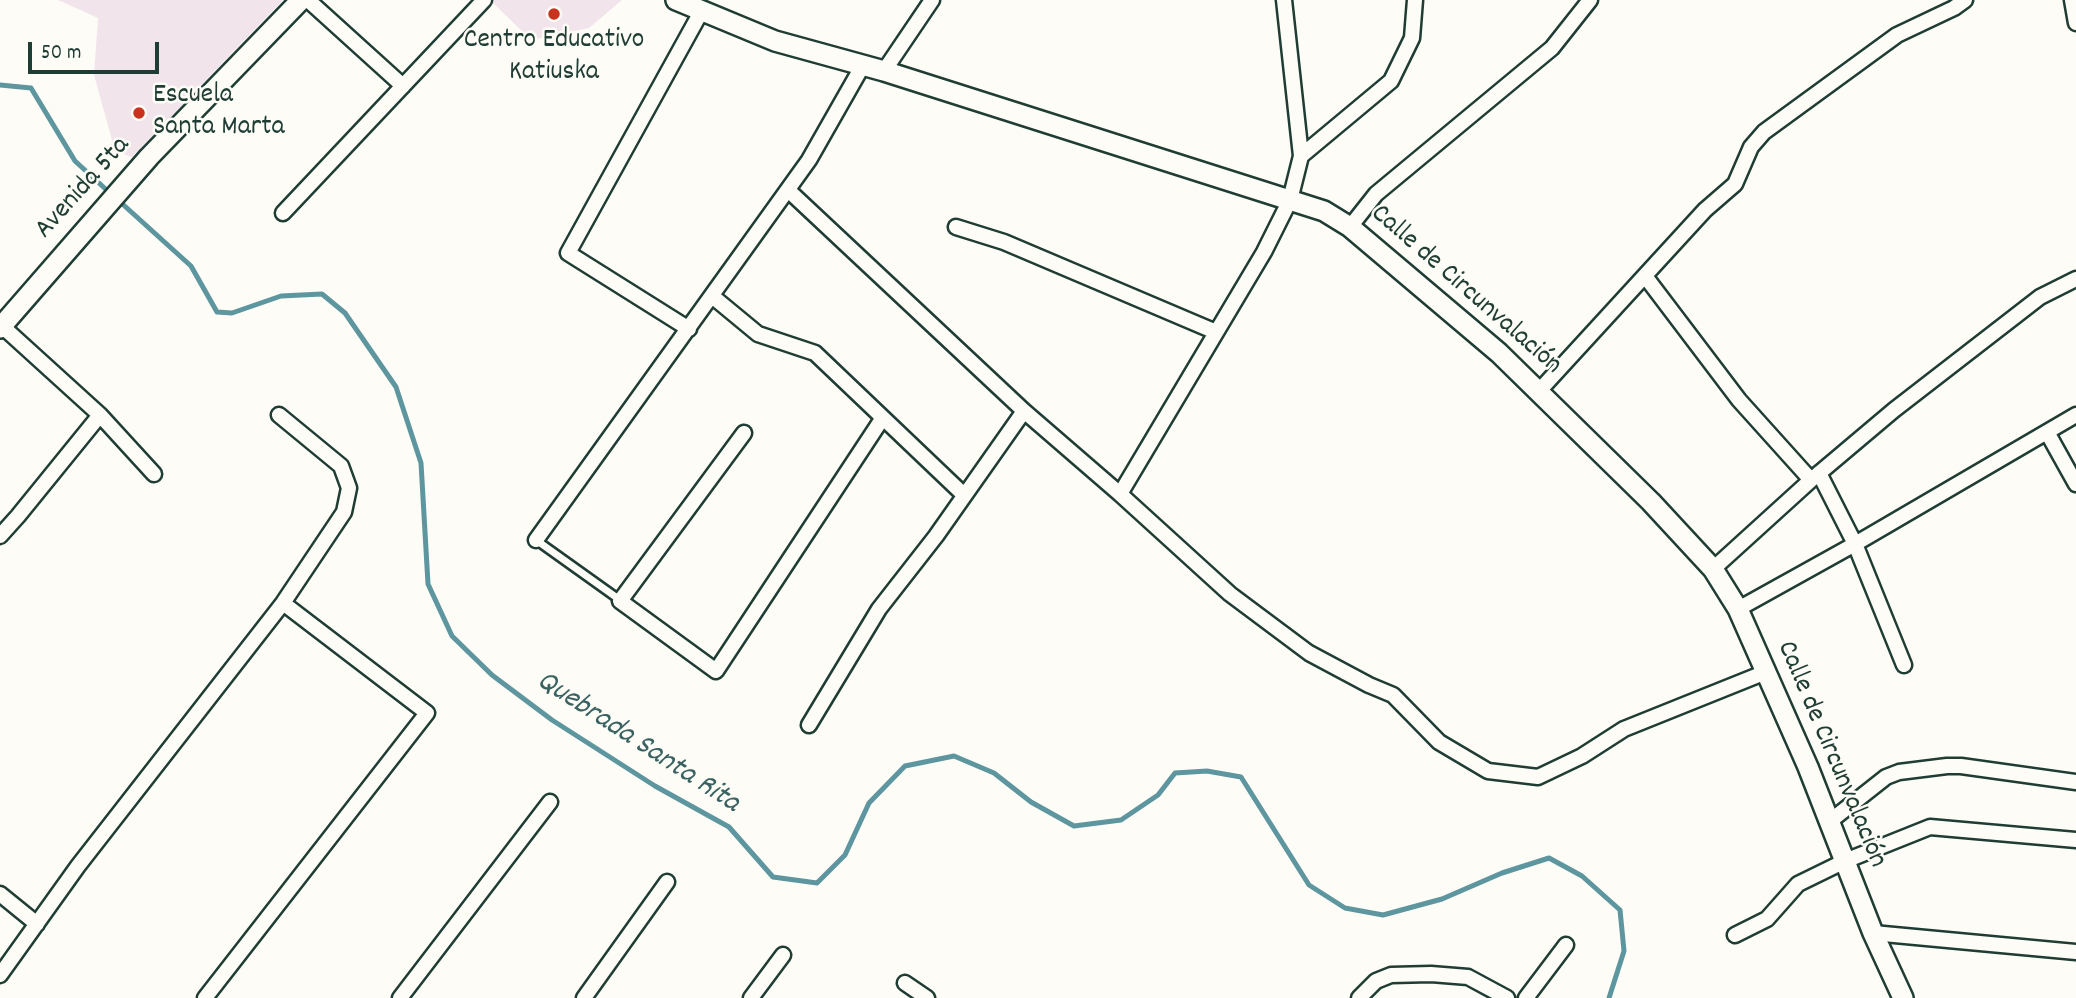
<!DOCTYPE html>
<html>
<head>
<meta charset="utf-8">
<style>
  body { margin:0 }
  #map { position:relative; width:2076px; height:998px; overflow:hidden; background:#fdfcf7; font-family:Dekko,sans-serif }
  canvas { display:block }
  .scale { position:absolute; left:28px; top:42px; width:131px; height:32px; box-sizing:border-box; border:4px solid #1f3d34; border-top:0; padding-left:9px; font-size:21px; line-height:24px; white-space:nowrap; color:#1f3d34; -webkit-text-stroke:5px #fdfcf7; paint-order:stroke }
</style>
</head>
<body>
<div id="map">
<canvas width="2076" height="998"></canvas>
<div class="scale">50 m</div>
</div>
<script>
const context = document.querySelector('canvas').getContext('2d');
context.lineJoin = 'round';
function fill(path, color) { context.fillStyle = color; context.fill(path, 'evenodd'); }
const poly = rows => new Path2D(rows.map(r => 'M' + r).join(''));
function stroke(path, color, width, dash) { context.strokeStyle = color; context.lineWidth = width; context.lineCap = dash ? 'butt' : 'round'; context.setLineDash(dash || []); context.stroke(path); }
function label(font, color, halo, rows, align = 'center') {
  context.font = font + ' Dekko,sans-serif'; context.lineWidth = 5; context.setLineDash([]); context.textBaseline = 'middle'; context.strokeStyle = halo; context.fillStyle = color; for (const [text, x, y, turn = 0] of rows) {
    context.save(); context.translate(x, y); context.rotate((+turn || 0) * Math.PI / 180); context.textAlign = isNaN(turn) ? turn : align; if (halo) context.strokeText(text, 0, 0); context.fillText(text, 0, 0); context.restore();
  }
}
const built = poly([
  [58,0,283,0,132,157,115,151,94,75,98,18],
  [490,0,622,0,589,28,531,40]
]);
const stream = poly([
  [0,85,31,88,75,161,111,194],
  [118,200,191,266,217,312,232,313,281,296,322,294,345,313,396,387,421,463,428,584,452,636,492,675,552,720,655,786,729,827,773,877,817,883,845,855,869,803,905,766,954,756,994,773,1031,802,1074,826,1121,820,1158,795,1175,773,1207,771,1241,777,1309,885,1345,908,1383,915,1442,899,1502,873,1549,858,1582,876,1620,910,1624,951,1609,998]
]);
const lane = poly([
  [536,540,620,600]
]);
const street = poly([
  [308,0,403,86],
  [2072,0,2076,23],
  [884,71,932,0],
  [1301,156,1391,81,1412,38,1415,0],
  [788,190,1024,411,1120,494,1230,594,1309,653,1369,685,1393,695,1439,742,1488,771,1538,777,1582,756,1624,729,1766,672],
  [283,213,484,0],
  [956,227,1004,242,1216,332],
  [1350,227,1376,194,1552,48,1590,0],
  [1645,276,1739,400,1811,480],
  [712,296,758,334,815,353,964,495],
  [2,326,100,415,154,474],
  [689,329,568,253,701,12],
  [1539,391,1705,210,1735,184,1751,147,1764,132,1897,35,1954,8,1965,0],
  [2047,432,2076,484],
  [744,433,620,601,716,671,882,419],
  [1819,473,1855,544,1904,665],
  [1120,494,1264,252,1290,200,1301,156,1284,0],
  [0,536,18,516,100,415],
  [536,540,809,160,863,65],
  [1713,569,1811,480,1894,410,2040,297,2076,279],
  [1738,609,1855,544,2076,415],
  [809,725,879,609,936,536,1024,411],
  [1829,822,1886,777,1899,772,1947,766,1961,766,2076,782],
  [0,894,37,924],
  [1873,933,2076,952],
  [1735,935,1767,919,1798,884,1845,861,1930,827,2076,840],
  [0,975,78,866,283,603,344,512,349,488,341,466,279,415],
  [905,983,927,998],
  [205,998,427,713,283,603],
  [400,998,550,802],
  [584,998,667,882],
  [751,998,783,955],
  [1359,998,1376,981,1391,975,1431,974,1468,977,1507,998],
  [1526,998,1566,945]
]);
const secondary = poly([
  [676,0,775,41,884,71,1324,211,1350,227,1499,353,1651,502,1713,569,1738,609,1808,767,1873,933,1903,998],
  [0,328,149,157,301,0]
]);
const markers = [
  [554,14,7,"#c8321e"],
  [139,113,7,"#c8321e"]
];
const poiNames = [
  ["Centro Educativo",554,42],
  ["Katiuska",554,74],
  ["Escuela",153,97,"left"],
  ["Santa Marta",153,129,"left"]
];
const streetNames = [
  ["Avenida 5ta",84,189,-48],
  ["Calle de Circunvalación",1465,291,41],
  ["Calle de Circunvalación",1830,755,67]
];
const waterNames = [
  ["Quebrada Santa Rita",637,744,33]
];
fill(built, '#f2e4eb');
stroke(stream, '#5d969f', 5);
stroke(lane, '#1f3d34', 12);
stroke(street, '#1f3d34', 19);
stroke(secondary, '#1f3d34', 24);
stroke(lane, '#fdfcf7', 7);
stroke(street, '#fdfcf7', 14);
stroke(secondary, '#fdfcf7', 19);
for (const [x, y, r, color] of markers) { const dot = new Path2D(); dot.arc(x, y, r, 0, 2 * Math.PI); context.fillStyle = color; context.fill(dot); stroke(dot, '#fdfcf7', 2.5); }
label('28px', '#1f3d34', '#fdfcf7', poiNames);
label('28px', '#1f3d34', '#fdfcf7', streetNames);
label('italic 30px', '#396261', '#fdfcf7', waterNames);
</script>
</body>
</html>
